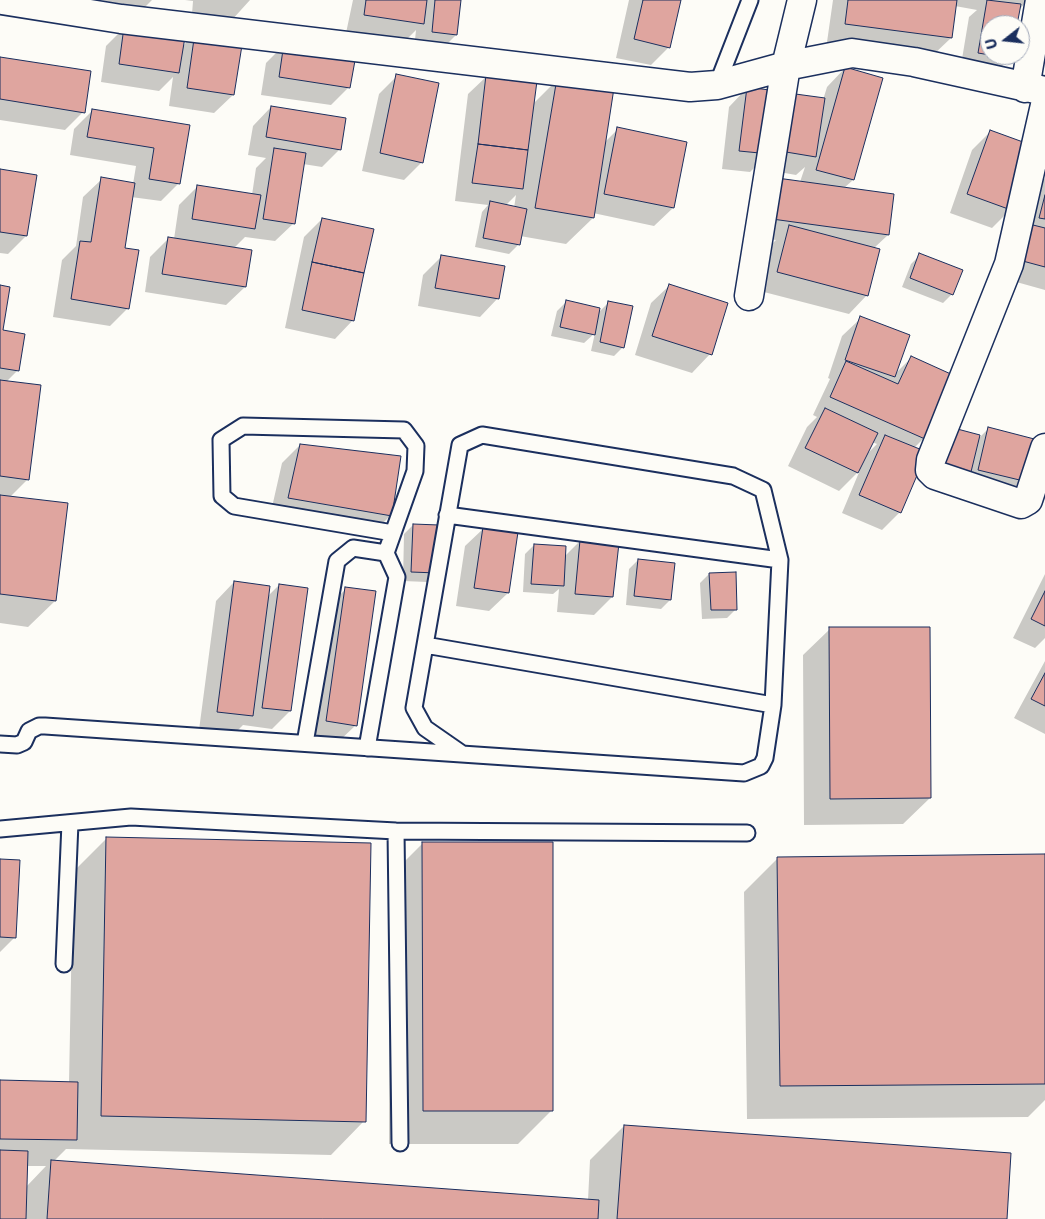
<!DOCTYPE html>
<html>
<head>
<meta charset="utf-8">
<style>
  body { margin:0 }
  #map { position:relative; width:1045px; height:1219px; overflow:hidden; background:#fdfcf7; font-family:"Playpen Sans",sans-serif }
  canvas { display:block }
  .north { position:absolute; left:980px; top:15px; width:50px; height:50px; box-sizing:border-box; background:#fdfcf7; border:1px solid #a3aaba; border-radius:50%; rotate:254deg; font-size:14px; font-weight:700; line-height:20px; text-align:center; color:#1b2f5e }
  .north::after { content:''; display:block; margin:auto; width:18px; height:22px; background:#1b2f5e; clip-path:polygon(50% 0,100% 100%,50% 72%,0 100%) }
</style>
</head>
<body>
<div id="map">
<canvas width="1045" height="1219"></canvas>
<div class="north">U</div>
</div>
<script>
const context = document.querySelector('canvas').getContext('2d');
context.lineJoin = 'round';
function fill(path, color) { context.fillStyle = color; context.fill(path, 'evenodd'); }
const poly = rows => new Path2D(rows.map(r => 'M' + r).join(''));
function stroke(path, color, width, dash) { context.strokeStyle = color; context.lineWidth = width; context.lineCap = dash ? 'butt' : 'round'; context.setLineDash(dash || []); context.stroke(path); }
const shadow = poly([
  [98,0,152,0,144,8],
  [185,0,250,0,231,21,192,14,193,1],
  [353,0,460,0,456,35,438,53,414,50,416,30,404,42,346,33],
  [629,0,679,0,669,47,651,65,616,58],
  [833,0,1045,0,1045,56,1020,52,1026,2,1019,10,1016,25,990,25,990,55,1011,55,1010,58,992,77,960,71,969,17,977,10,955,6,951,38,932,56,827,42],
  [124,28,182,47,195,33,241,40,233,95,214,113,169,106,173,77,159,91,101,82,106,46],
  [284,45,349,87,331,105,261,95,266,63],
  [0,58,83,112,65,130,0,120],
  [845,68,853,180,844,188,888,235,874,248,867,295,849,314,760,291,771,245,776,240,754,237,800,182,805,167,796,175,762,169,763,159,750,172,722,169,729,107,747,88,823,100,827,87],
  [397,76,422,162,404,180,362,171,379,94],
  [487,76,533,104,557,80,605,142,618,129,673,208,654,226,593,213,593,218,566,244,520,236,518,245,509,254,475,247,482,212,488,205,455,201,468,94],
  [516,195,514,208,505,206],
  [271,107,340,149,322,167,303,164,294,223,275,241,245,237,234,248,245,287,226,305,145,292,150,257,169,238,174,239,179,205,197,187,252,195,256,168,266,158,248,155,253,126],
  [92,111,188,126,179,183,161,201,131,197,123,249,128,308,110,326,53,317,62,260,76,246,83,197,102,179,133,184,136,166,70,155,74,129],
  [990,132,1010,210,992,228,950,213,972,150],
  [0,170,26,236,8,254,0,253],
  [1045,178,1045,290,1002,278,1034,190],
  [322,219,353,320,335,339,285,328,304,237],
  [920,255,952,294,943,303,902,287,911,264],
  [442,256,498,298,480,317,418,306,423,275],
  [670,285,710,354,692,373,635,355,651,303],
  [0,286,1,331,18,370,6,382,28,479,10,497,55,601,28,627,0,623],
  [566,302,598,313,609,302,623,347,614,356,591,351,595,333,584,343,551,336,557,311],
  [861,318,895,374,911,358,924,438,914,448,900,512,882,530,842,513,860,470,839,491,788,466,807,427,817,417,813,415,830,379,828,378,842,336],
  [872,442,877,444,867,454],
  [988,429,1040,442,1013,501,960,488,977,440],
  [300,445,391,515,373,533,270,516,282,463],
  [413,525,436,573,427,582,403,581,404,534],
  [484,528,508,593,489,611,456,606,465,546],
  [580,541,612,597,594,615,557,612,559,589,553,594,523,592,525,554,534,545,564,557],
  [638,560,670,600,661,609,626,605,629,569],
  [709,574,736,609,727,618,702,619,700,583],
  [1045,574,1045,638,1035,648,1013,638],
  [234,582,267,597,279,585,290,711,272,729,243,725,234,734,199,730,216,601],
  [346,589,356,725,337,743,309,739,327,607],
  [830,629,930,798,903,824,804,825,803,655],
  [1045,661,1045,734,1014,718],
  [107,838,364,1121,331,1155,66,1149,54,1161,588,1200,590,1160,624,1126,1006,1219,0,1219,0,1082,69,1083,73,872],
  [26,1166,46,1166,26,1187],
  [423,843,552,1110,518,1144,389,1144,389,877],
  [1045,856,1045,1100,1028,1117,747,1119,744,892,778,858],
  [0,860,15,937,0,952]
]);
const building = poly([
  [366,0,427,0,424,24,364,15,366,0],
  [435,0,461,0,457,35,432,32,435,0],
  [643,0,681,0,670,48,634,39,643,0],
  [848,0,957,0,952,38,845,24,848,0],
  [987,0,1021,4,1017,25,990,25,990,55,978,53,987,0],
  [124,27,185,37,179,73,119,64,124,27],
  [195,32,243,39,234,95,187,88,195,32],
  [284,43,356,55,350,88,279,77,284,43],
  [0,57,91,71,85,113,0,99,0,57],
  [845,67,883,78,854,180,816,170,845,67],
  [396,74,439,83,423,163,380,153,396,74],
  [486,75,537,81,528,150,478,144,486,75],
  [557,78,614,88,594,218,535,208,557,78],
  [747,87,777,91,770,154,739,151,747,87],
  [788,93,825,98,816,157,780,151,788,93],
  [271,106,346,118,341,150,266,137,271,106],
  [92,109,190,125,180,184,149,179,154,148,87,137,92,109],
  [617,127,687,142,674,208,604,194,617,127],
  [990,130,1034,146,1011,210,967,194,990,130],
  [478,144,528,150,523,189,472,183,478,144],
  [274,148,306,153,295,224,263,219,274,148],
  [0,169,37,175,27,236,0,232,0,169],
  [101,177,135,183,125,248,139,250,129,309,71,299,80,241,91,242,101,177],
  [777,178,894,194,889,235,772,219,777,178],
  [197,185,261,195,255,229,192,219,197,185],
  [1045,195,1045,219,1039,218,1045,195],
  [490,201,527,209,520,245,483,238,490,201],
  [322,218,374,229,364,273,312,262,322,218],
  [1029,224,1045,228,1045,267,1019,260,1029,224],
  [789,225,880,249,868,296,777,272,789,225],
  [168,237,252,250,246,287,162,274,168,237],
  [919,253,963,270,953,295,910,278,919,253],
  [441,255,505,266,499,299,435,288,441,255],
  [312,262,364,273,354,321,302,310,312,262],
  [669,284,728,303,712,355,652,336,669,284],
  [0,285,10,287,3,330,25,334,19,371,0,368,0,285],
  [566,300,600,308,595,335,560,327,566,300],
  [608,301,633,306,624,348,600,342,608,301],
  [860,316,910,335,895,377,845,360,860,316],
  [911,356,953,375,925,439,830,397,846,361,898,384,911,356],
  [0,380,41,385,29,480,0,476,0,380],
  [825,408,878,433,858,473,805,448,825,408],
  [946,426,980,435,970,476,936,468,946,426],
  [988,427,1042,441,1032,483,978,470,988,427],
  [885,435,927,452,901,513,859,495,885,435],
  [300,444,401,456,392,516,288,498,300,444],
  [0,495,68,503,56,601,0,594,0,495],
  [413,524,439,525,437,573,411,572,413,524],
  [483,527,518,532,509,593,474,588,483,527],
  [580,540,619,543,613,597,575,594,580,540],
  [534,544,566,546,564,586,531,584,534,544],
  [638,559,675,563,671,600,634,596,638,559],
  [736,572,737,610,711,610,709,573,736,572],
  [234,581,270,586,253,716,217,712,234,581],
  [279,584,308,588,291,711,262,708,279,584],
  [345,587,376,591,357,726,326,721,345,587],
  [1045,591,1045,626,1031,619,1045,591],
  [829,627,930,627,931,798,830,799,829,627],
  [1045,673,1045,706,1031,699,1045,673],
  [106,837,371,843,366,1122,101,1116,106,837],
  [422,842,553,842,553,1111,423,1111,422,842],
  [1045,854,1045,1084,780,1086,777,857,1045,854],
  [0,859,20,860,16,938,0,937,0,859],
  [0,1080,78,1082,77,1140,0,1139,0,1080],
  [624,1125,1011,1153,1007,1219,617,1219,624,1125],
  [0,1150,28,1151,26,1219,0,1219,0,1150],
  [51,1160,599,1200,598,1219,47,1219,51,1160]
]);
const service = poly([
  [717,85,750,0],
  [447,515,780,560],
  [386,553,415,471,416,446,404,430,243,426,221,440,222,496,234,506,393,533],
  [425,645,414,708,425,728,461,753],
  [305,743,337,561,353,548,386,553,397,577,367,748],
  [0,744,17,745,24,742,29,731,39,726,45,726,744,773,761,766,765,758,773,705,780,560,763,490,733,476,482,435,460,445,425,645,773,705],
  [0,829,131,817,396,831,747,833],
  [396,831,400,1143],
  [64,964,70,823]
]);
const minor = poly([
  [2,0,121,19,690,87,717,85,786,66,852,53,914,62,1045,91],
  [1025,88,1040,0],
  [1045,105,1009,264,931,460,930,470,935,475,1021,504,1028,500,1045,448],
  [749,296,786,66,802,0]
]);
fill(shadow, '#0003');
fill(building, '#dfa59f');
stroke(building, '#1b2f5e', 1);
stroke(service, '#1b2f5e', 19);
stroke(minor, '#1b2f5e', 31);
stroke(service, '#fdfcf7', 15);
stroke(minor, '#fdfcf7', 28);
</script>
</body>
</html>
